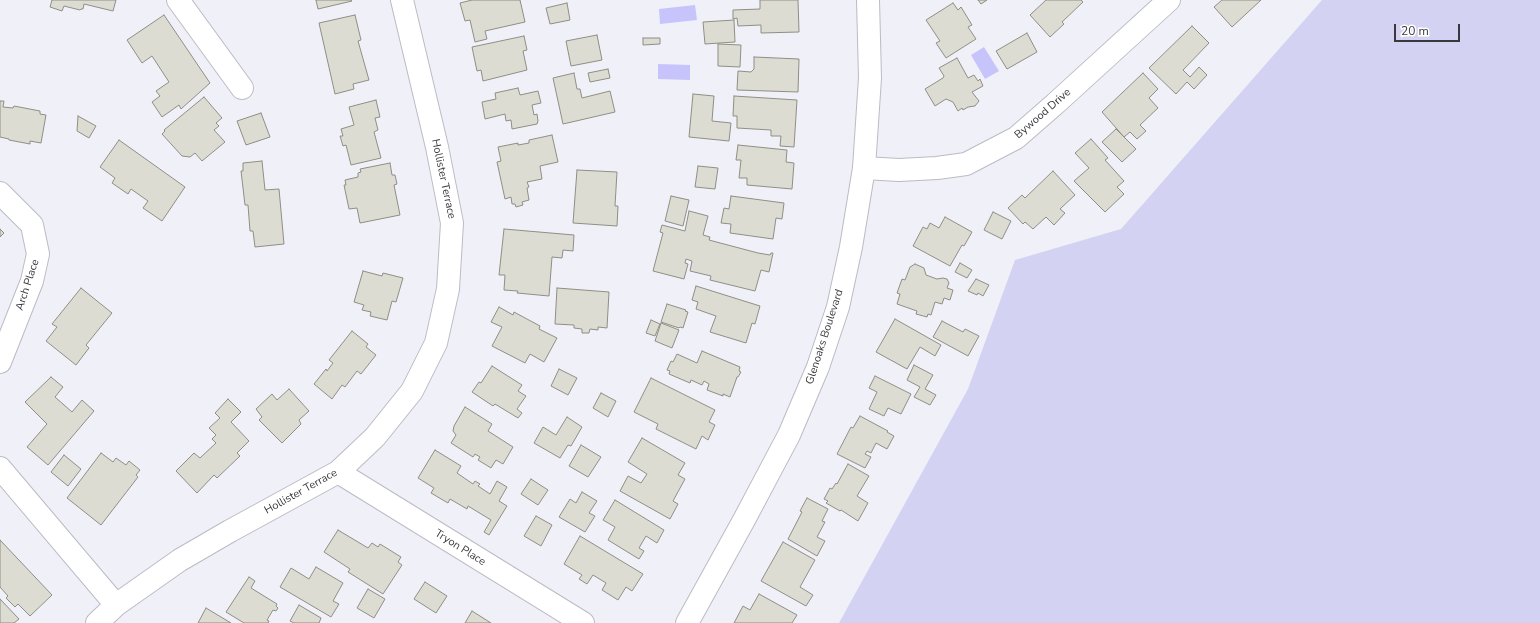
<!DOCTYPE html>
<html>
<head>
<meta charset="utf-8">
<style>
  body { margin:0 }
  #map { position:relative; width:1540px; height:623px; overflow:hidden; background:#f0f0f9; font-family:"Nunito Sans",sans-serif }
  canvas { display:block }
  .scale { position:absolute; left:1394px; top:24px; width:66px; height:18px; box-sizing:border-box; border:2px solid #39393d; border-top:0; padding-left:5px; font-size:12px; line-height:14px; white-space:nowrap; color:#39393d; -webkit-text-stroke:3px #fff; paint-order:stroke }
</style>
</head>
<body>
<div id="map">
<canvas width="1540" height="623"></canvas>
<div class="scale">20 m</div>
</div>
<script>
const context = document.querySelector('canvas').getContext('2d');
context.lineJoin = 'round';
function fill(path, color) { context.fillStyle = color; context.fill(path, 'evenodd'); }
const poly = rows => new Path2D(rows.map(r => 'M' + r).join(''));
function stroke(path, color, width, dash) { context.strokeStyle = color; context.lineWidth = width; context.lineCap = dash ? 'butt' : 'round'; context.setLineDash(dash || []); context.stroke(path); }
function label(font, color, halo, rows, align = 'center') {
  context.font = font + ' "Nunito Sans",sans-serif'; context.lineWidth = 3.5; context.setLineDash([]); context.textBaseline = 'middle'; context.strokeStyle = halo; context.fillStyle = color; for (const [text, x, y, turn = 0] of rows) {
    context.save(); context.translate(x, y); context.rotate((+turn || 0) * Math.PI / 180); context.textAlign = isNaN(turn) ? turn : align; if (halo) context.strokeText(text, 0, 0); context.fillText(text, 0, 0); context.restore();
  }
}
const green = poly([
  [1322,0,1540,0,1540,623,839,623,968,389,1015,260,1121,229]
]);
const water = poly([
  [695,5,697,20,660,24,659,9],
  [984,47,999,71,985,79,971,55],
  [658,64,690,65,690,80,658,79]
]);
const building = poly([
  [52,0,116,0,113,11,84,4,83,9,81,9,80,10,64,6,62,11,50,7,52,0],
  [316,0,351,0,352,1,318,9,316,0],
  [472,0,520,0,525,22,485,31,487,39,475,42,470,20,465,21,460,3,472,0],
  [760,0,798,0,799,32,761,33,761,25,738,26,737,18,733,19,733,10,760,9,760,0],
  [978,0,987,0,981,4,978,0],
  [1046,0,1081,0,1083,2,1062,22,1064,24,1050,37,1030,15,1046,0],
  [1222,0,1261,0,1232,27,1214,7,1222,0],
  [567,3,570,20,550,24,546,8,567,3],
  [953,3,958,10,961,7,972,25,968,27,976,39,946,58,936,43,940,41,926,20,953,3],
  [164,15,210,83,181,109,179,105,162,117,152,102,160,96,156,91,169,82,152,56,142,63,127,40,164,15],
  [355,15,361,40,358,41,369,80,353,84,354,89,335,94,319,23,355,15],
  [734,20,735,42,705,44,703,22,734,20],
  [1192,26,1209,43,1183,70,1190,77,1199,67,1207,75,1194,89,1187,82,1176,94,1149,68,1192,26],
  [1027,33,1037,52,1007,69,996,51,1027,33],
  [597,35,602,60,571,66,566,41,597,35],
  [524,36,527,50,523,51,527,70,483,81,481,70,477,71,472,47,524,36],
  [643,38,660,38,660,44,643,45,643,38],
  [718,44,741,45,740,67,718,66,718,44],
  [754,57,799,59,798,92,737,90,738,71,751,72,754,69,754,57],
  [957,58,968,78,974,75,978,81,980,79,983,86,972,92,979,101,975,106,968,107,963,110,962,108,958,111,953,102,946,99,935,106,925,89,943,78,944,76,939,68,957,58],
  [608,69,610,78,590,82,588,73,608,69],
  [574,73,577,89,580,89,582,98,610,91,615,112,563,124,553,78,574,73],
  [1143,73,1158,89,1149,98,1158,108,1140,125,1146,131,1137,139,1130,132,1124,137,1102,112,1143,73],
  [518,88,520,95,538,91,541,103,532,105,534,115,537,114,538,121,537,124,512,129,511,120,506,121,505,114,485,119,482,102,496,99,495,93,518,88],
  [693,94,714,96,712,121,731,123,729,141,689,137,693,94],
  [734,96,797,100,794,147,780,146,781,136,771,136,771,130,737,128,737,116,733,116,734,96],
  [204,97,222,118,216,123,219,126,214,130,225,142,202,161,195,153,190,157,182,156,162,134,165,131,164,130,204,97],
  [376,100,380,117,375,118,378,130,374,132,381,158,351,165,346,145,343,146,340,136,343,136,341,129,354,125,349,107,376,100],
  [0,101,4,101,3,107,13,108,14,106,40,111,40,114,46,115,41,143,30,141,30,144,9,140,9,139,0,137,0,101],
  [261,113,270,137,246,145,237,121,261,113],
  [78,116,96,126,89,138,77,131,78,116],
  [1116,129,1136,149,1122,162,1102,142,1116,129],
  [552,135,558,162,540,166,542,179,527,182,529,187,527,188,529,200,522,202,523,205,516,207,515,204,512,204,511,197,505,199,497,162,501,161,498,147,518,143,518,145,529,143,529,140,552,135],
  [1091,139,1108,158,1105,160,1124,181,1117,187,1124,194,1105,212,1074,181,1089,168,1075,153,1091,139],
  [119,140,185,187,162,221,143,208,148,201,131,189,128,194,112,183,115,178,100,167,119,140],
  [738,145,787,150,786,162,794,163,792,189,747,185,747,178,739,178,741,160,736,160,738,145],
  [262,161,265,190,279,189,284,244,255,247,253,231,250,231,248,205,245,205,241,171,243,171,243,163,262,161],
  [390,163,392,175,395,175,397,184,394,185,400,215,360,223,357,208,349,209,344,185,346,185,345,180,358,177,358,173,361,172,360,169,390,163],
  [698,166,718,168,715,189,695,187,698,166],
  [577,170,617,172,615,206,618,206,617,226,573,223,577,170],
  [1053,171,1075,195,1060,209,1065,213,1054,225,1046,217,1033,229,1025,222,1023,224,1008,208,1022,195,1025,198,1053,171],
  [671,196,689,200,683,226,665,221,671,196],
  [731,196,784,203,782,219,776,218,773,239,730,233,731,224,721,223,724,208,729,209,731,196],
  [689,211,708,216,703,235,710,237,709,240,758,253,770,255,771,253,773,253,769,272,761,270,755,291,710,280,711,276,690,271,692,261,686,259,685,263,688,264,684,279,653,271,663,233,660,232,662,225,685,231,689,211],
  [993,212,1011,221,1002,239,984,230,993,212],
  [945,217,972,232,964,246,962,245,950,266,913,246,923,227,927,229,930,223,939,228,945,217],
  [0,229,4,233,0,237,0,229],
  [504,229,574,235,573,251,563,250,562,258,552,257,549,296,517,293,518,291,504,290,505,275,499,275,504,229],
  [960,263,972,270,967,278,955,272,960,263],
  [915,264,924,268,926,275,937,279,943,278,947,279,949,283,947,288,953,290,950,300,944,298,942,304,935,302,931,315,928,314,927,317,916,314,917,311,897,304,900,294,897,293,902,279,905,280,910,267,915,264],
  [363,271,382,276,383,273,403,278,396,302,392,301,387,320,370,316,371,312,362,310,364,305,354,302,363,271],
  [976,279,989,285,983,296,978,293,977,295,968,291,976,279],
  [696,286,760,306,755,324,752,323,746,343,710,332,716,316,696,309,698,302,692,300,696,286],
  [81,288,112,313,86,345,89,348,76,365,46,341,57,327,52,324,81,288],
  [557,288,609,292,607,328,598,327,598,330,590,329,589,333,582,333,582,329,574,328,574,325,555,324,557,288],
  [667,304,686,310,685,311,688,312,683,328,680,327,679,328,661,322,667,304],
  [499,307,513,315,514,312,540,326,539,329,557,338,544,362,530,354,525,363,492,346,502,327,491,322,499,307],
  [895,319,941,345,935,356,920,347,907,369,876,352,895,319],
  [651,320,660,324,655,336,646,333,651,320],
  [942,321,963,332,965,329,979,336,968,356,933,337,942,321],
  [661,323,679,330,672,348,655,341,661,323],
  [352,331,368,344,366,347,376,355,361,374,357,371,345,387,342,385,332,399,314,384,326,369,327,371,333,363,329,360,352,331],
  [702,351,740,367,739,371,741,372,738,377,737,377,730,397,723,394,723,396,707,390,709,384,704,381,702,385,691,380,690,383,669,374,670,371,667,370,671,361,673,362,677,354,697,363,702,351],
  [914,365,933,375,925,389,936,395,930,405,914,397,920,387,907,380,914,365],
  [492,366,522,385,518,391,526,396,517,409,522,413,518,418,495,404,493,406,472,392,479,382,481,383,492,366],
  [559,369,577,378,568,395,551,386,559,369],
  [875,376,911,394,901,414,888,408,884,416,869,409,877,392,869,388,875,376],
  [51,377,63,387,55,397,72,412,82,400,94,411,48,465,27,447,47,424,25,402,51,377],
  [651,378,715,410,709,422,715,425,708,440,702,436,696,449,656,429,658,424,634,412,651,378],
  [289,389,309,411,299,420,301,424,282,443,259,420,262,417,256,409,272,394,277,400,289,389],
  [601,393,616,401,608,417,593,408,601,393],
  [228,399,241,412,231,422,249,441,237,453,240,456,217,478,214,475,197,493,176,471,194,453,200,458,216,443,212,439,216,435,209,428,220,418,215,413,228,399],
  [465,407,492,424,488,431,513,447,503,464,496,460,491,468,478,460,480,457,475,454,473,457,451,443,456,435,453,431,454,426,465,407],
  [860,416,888,431,887,432,894,436,887,449,876,443,871,453,867,451,865,454,871,457,865,468,837,454,851,427,853,428,860,416],
  [567,417,582,427,571,446,568,445,560,458,534,443,543,427,556,435,567,417],
  [642,438,685,463,678,475,685,479,673,501,678,504,670,519,620,491,628,476,641,483,647,474,628,462,642,438],
  [581,445,601,457,588,477,569,466,581,445],
  [435,450,461,466,457,473,473,484,475,481,480,484,478,486,490,494,497,481,507,487,499,501,507,506,489,535,484,532,491,520,468,506,467,509,450,499,448,503,431,493,434,488,418,478,435,450],
  [101,453,113,462,116,458,126,465,129,461,140,470,136,475,138,477,101,525,67,498,101,453],
  [64,455,81,469,68,486,51,472,64,455],
  [848,464,869,476,857,496,868,503,858,521,841,510,840,511,826,503,828,501,824,499,830,488,832,489,836,483,837,484,848,464],
  [531,479,548,490,538,505,521,494,531,479],
  [582,492,597,501,589,513,595,516,585,532,559,517,570,499,576,503,582,492],
  [807,498,828,509,822,521,825,522,817,537,825,541,817,556,788,539,802,512,800,511,807,498],
  [615,500,664,530,657,543,646,536,639,548,644,551,639,559,608,540,615,527,603,520,615,500],
  [536,516,552,525,541,546,524,536,536,516],
  [338,530,368,548,372,543,378,547,380,544,401,557,398,562,402,565,383,594,348,572,350,569,324,552,338,530],
  [580,536,643,574,632,591,626,587,618,600,602,590,606,583,593,575,587,584,579,579,582,575,564,564,580,536],
  [0,540,52,595,30,616,18,604,15,607,6,598,8,596,0,587,0,540],
  [783,542,815,560,800,587,813,595,806,606,761,581,783,542],
  [316,567,343,583,333,601,339,604,331,617,280,587,291,568,309,579,316,567],
  [249,577,255,581,251,588,277,604,276,606,278,608,276,611,273,610,267,620,269,621,268,623,244,623,226,612,249,577],
  [425,582,447,596,436,613,414,599,425,582],
  [368,589,385,599,374,618,357,608,368,589],
  [759,594,797,615,792,623,734,623,743,606,750,610,759,594],
  [0,599,19,619,14,623,0,623,0,599],
  [299,605,321,618,319,623,294,623,290,621,299,605],
  [206,608,231,623,198,623,206,608],
  [472,611,491,623,465,623,472,611]
]);
const minor = poly([
  [178,0,242,88],
  [864,168,899,170,937,168,966,164,1016,138,1055,104,1169,0],
  [0,193,32,225,38,254,32,281,0,362],
  [0,468,116,605],
  [338,472,583,623],
  [97,623,116,605,180,560,230,531,338,472,375,437,412,391,436,343,448,289,452,223,437,147,402,0]
]);
const tertiary = poly([
  [687,623,744,520,789,435,818,367,838,307,851,247,864,168,870,78,868,0]
]);
const streetNames = [
  ["Bywood Drive",1043,114,-41],
  ["Hollister Terrace",443,179,78],
  ["Arch Place",28,285,-72],
  ["Glenoaks Boulevard",825,337,-72],
  ["Hollister Terrace",301,492,-29],
  ["Tryon Place",460,548,32]
];
fill(green, '#d3d2f2');
fill(water, '#c7c4fb');
fill(building, '#dddcd3');
stroke(building, '#8f8e85', 1);
stroke(minor, '#bcbbc5', 24);
stroke(tertiary, '#bcbbc5', 24);
stroke(minor, '#fff', 22);
stroke(tertiary, '#fff', 22);
label('11px', '#39393d', '#fff', streetNames);
</script>
</body>
</html>
